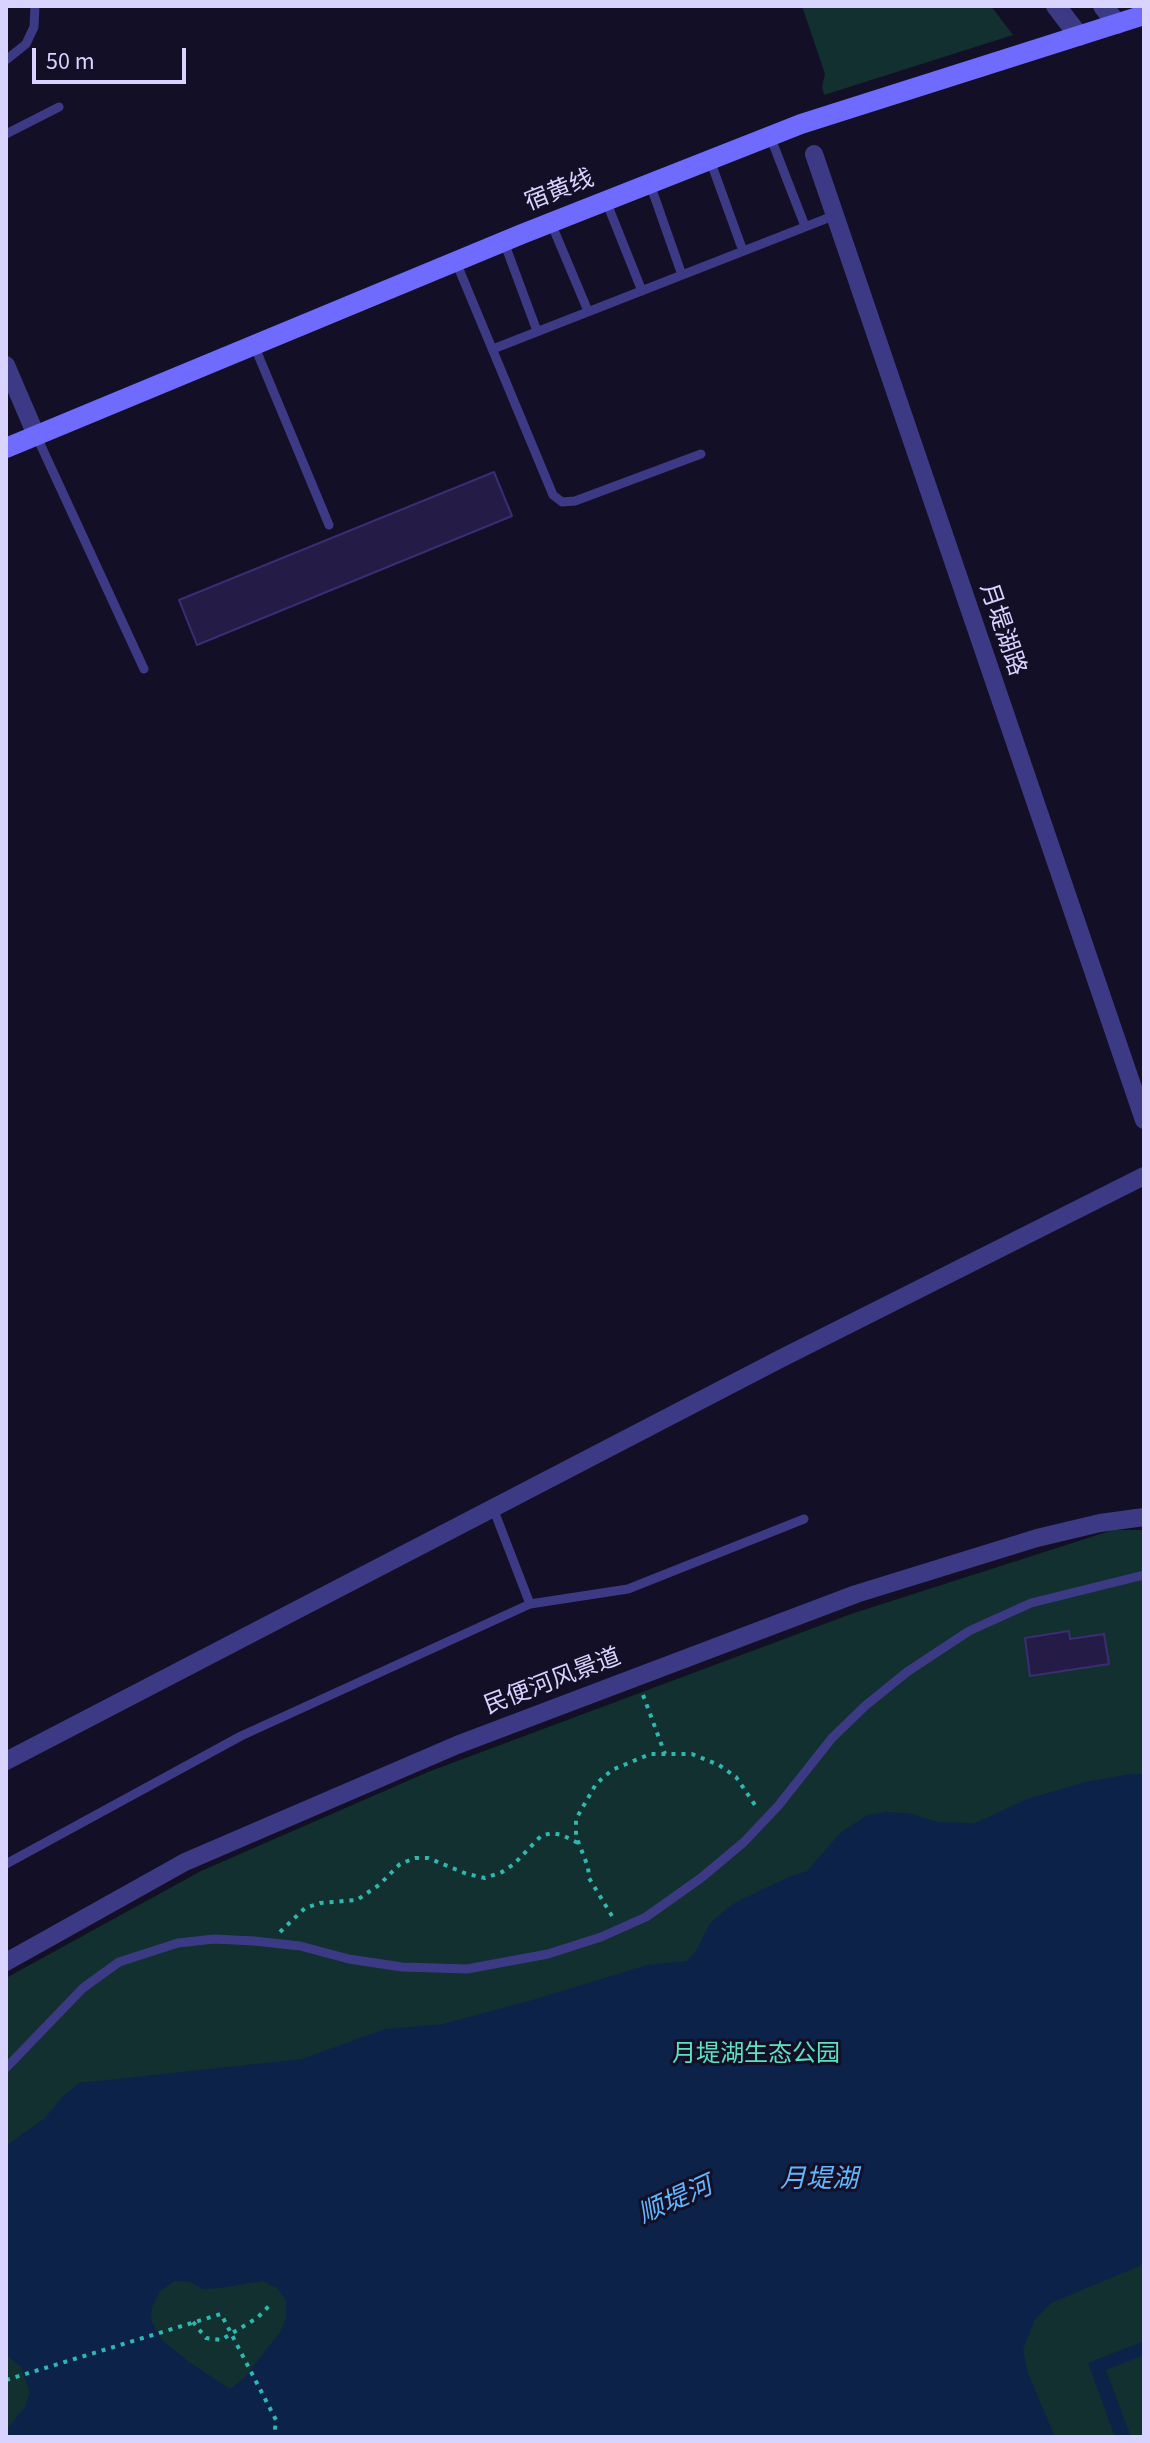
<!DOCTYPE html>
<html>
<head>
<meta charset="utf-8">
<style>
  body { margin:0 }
  #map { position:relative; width:1150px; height:2443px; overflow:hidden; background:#130f26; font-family:"Source Sans 3",sans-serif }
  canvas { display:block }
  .frame { position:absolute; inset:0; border:8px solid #d9d4ff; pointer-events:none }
  .scale { position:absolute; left:32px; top:48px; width:154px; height:36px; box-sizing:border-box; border:4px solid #d9d4ff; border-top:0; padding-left:10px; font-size:24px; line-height:28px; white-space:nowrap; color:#d9d4ff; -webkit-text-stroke:6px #130f26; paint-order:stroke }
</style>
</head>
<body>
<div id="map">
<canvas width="1150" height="2443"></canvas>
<div class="frame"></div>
<div class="scale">50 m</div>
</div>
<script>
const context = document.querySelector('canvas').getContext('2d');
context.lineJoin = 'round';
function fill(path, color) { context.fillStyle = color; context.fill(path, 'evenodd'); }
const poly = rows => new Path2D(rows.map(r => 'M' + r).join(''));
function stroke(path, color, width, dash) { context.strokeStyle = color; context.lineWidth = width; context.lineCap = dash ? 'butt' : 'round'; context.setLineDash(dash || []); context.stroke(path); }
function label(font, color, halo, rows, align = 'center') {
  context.font = font + ' "Source Sans 3","Noto Sans SC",sans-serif'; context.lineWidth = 6; context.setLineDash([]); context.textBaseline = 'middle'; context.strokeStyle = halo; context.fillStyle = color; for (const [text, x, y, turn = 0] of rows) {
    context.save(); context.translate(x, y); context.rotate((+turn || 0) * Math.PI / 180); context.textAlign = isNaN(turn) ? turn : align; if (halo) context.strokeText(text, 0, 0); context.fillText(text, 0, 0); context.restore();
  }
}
const green = poly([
  [802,6,991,6,1013,35,824,95,822,87,825,74],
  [1113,1530,1144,1530,1144,2437,6,2437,6,1978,201,1871,428,1772,851,1614]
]);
const water = poly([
  [1130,1774,1144,1774,1144,2264,1051,2303,1035,2320,1023,2349,1028,2373,1055,2437,6,2437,6,2430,25,2407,30,2393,21,2367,6,2355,6,2146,45,2118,62,2097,79,2083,302,2059,385,2029,443,2024,529,2001,647,1965,687,1961,696,1951,710,1923,731,1905,788,1877,807,1871,841,1832,868,1815,886,1812,908,1813,938,1822,975,1823,1027,1799,1086,1782],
  [175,2281,190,2282,203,2289,221,2288,263,2281,277,2288,286,2301,286,2318,280,2332,244,2378,230,2389,189,2362,162,2340,151,2320,152,2307,160,2291],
  [1144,2341,1144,2355,1106,2370,1131,2437,1115,2437,1088,2363]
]);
const building = poly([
  [494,472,512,516,197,645,179,600,494,472],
  [1069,1631,1070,1639,1104,1634,1109,1664,1030,1676,1025,1638,1069,1631]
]);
const path = poly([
  [643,1695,665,1754],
  [612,1916,589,1878,588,1867,576,1836,576,1819,596,1784,612,1770,650,1754,692,1754,719,1765,736,1777,757,1808],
  [280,1932,305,1908,320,1903,357,1900,379,1885,400,1864,415,1858,428,1858,467,1874,485,1878,502,1872,514,1864,541,1836,552,1833,562,1835,578,1843],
  [193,2322,206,2338,221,2340,257,2318,269,2306],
  [6,2380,221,2314,276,2420,274,2437]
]);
const service = poly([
  [6,60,26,44,34,27,35,6],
  [6,134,59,107],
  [770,136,805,226],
  [710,160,743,251],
  [650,184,682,275],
  [606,201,642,291],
  [551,223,588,311],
  [504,242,537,331],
  [456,262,553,495,562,502,575,501,701,454],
  [254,345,329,525],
  [493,349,833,216],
  [36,435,144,669],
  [493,1508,530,1604],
  [6,1864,241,1736,530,1604,628,1589,804,1519],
  [6,2068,83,1988,119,1962,178,1943,214,1939,254,1941,300,1946,349,1959,402,1967,467,1969,548,1954,601,1937,646,1917,701,1878,744,1842,778,1806,832,1738,865,1706,907,1672,969,1631,1031,1603,1144,1575]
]);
const minor = poly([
  [814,154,1144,1120],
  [6,365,36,435],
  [6,1761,782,1358,1144,1176],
  [6,1962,185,1862,457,1745,856,1594,1037,1538,1100,1523,1144,1517]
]);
const tertiary = poly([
  [1056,6,1079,36],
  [1103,6,1117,24]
]);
const secondary = poly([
  [6,448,522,234,801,124,1144,15]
]);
const streetNames = [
  ["宿黄线",560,192,-22],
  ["月堤湖路",1001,630,71],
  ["民便河风景道",553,1683,-21]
];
const parkNames = [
  ["月堤湖生态公园",756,2056]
];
const waterNames = [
  ["月堤湖",819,2181],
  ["顺堤河",676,2202,-24]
];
fill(green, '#12302f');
fill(water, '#0c2248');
fill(building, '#241b47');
stroke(building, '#3b2d73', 2);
stroke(path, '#2fb8b0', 4, [4, 6]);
stroke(service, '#3d3a85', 9);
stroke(minor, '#3d3a85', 18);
stroke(tertiary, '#3d3a85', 20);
stroke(secondary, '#6f6bff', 20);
label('24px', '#d9d4ff', '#130f26', streetNames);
label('24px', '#5fe0c0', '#130f26', parkNames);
label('italic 26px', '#62b6ff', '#130f26', waterNames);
</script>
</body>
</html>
